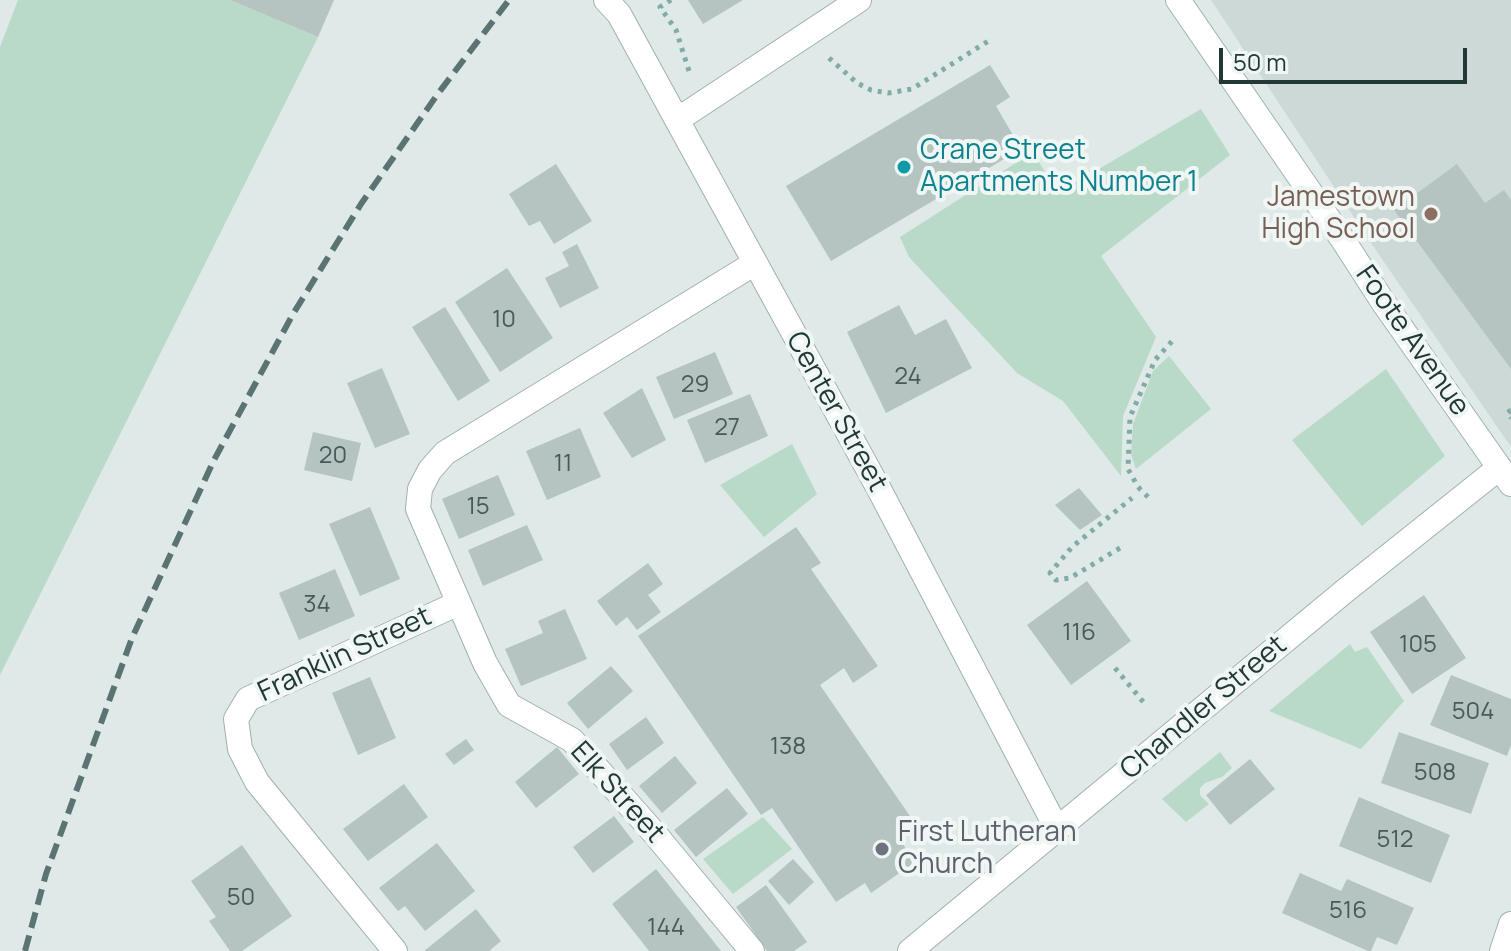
<!DOCTYPE html>
<html>
<head>
<meta charset="utf-8">
<style>
  body { margin:0 }
  #map { position:relative; width:1511px; height:951px; overflow:hidden; background:#dfe9e7; font-family:Manrope,sans-serif }
  canvas { display:block }
  .scale { position:absolute; left:1219px; top:48px; width:248px; height:36px; box-sizing:border-box; border:4px solid #213837; border-top:0; padding-left:10px; font-size:24px; line-height:28px; white-space:nowrap; color:#213837; -webkit-text-stroke:6px #eff6f4; paint-order:stroke }
</style>
</head>
<body>
<div id="map">
<canvas width="1511" height="951"></canvas>
<div class="scale">50 m</div>
</div>
<script>
const context = document.querySelector('canvas').getContext('2d');
context.lineJoin = 'round';
function fill(path, color) { context.fillStyle = color; context.fill(path, 'evenodd'); }
const poly = rows => new Path2D(rows.map(r => 'M' + r).join(''));
function stroke(path, color, width, dash) { context.strokeStyle = color; context.lineWidth = width; context.lineCap = dash ? 'butt' : 'round'; context.setLineDash(dash || []); context.stroke(path); }
function label(font, color, halo, rows, align = 'center') {
  context.font = font + ' Manrope,sans-serif'; context.lineWidth = 8; context.setLineDash([]); context.textBaseline = 'middle'; context.strokeStyle = halo; context.fillStyle = color; for (const [text, x, y, turn = 0] of rows) {
    context.save(); context.translate(x, y); context.rotate((+turn || 0) * Math.PI / 180); context.textAlign = isNaN(turn) ? turn : align; if (halo) context.strokeText(text, 0, 0); context.fillText(text, 0, 0); context.restore();
  }
}
const built = poly([
  [1211,0,1511,0,1511,447,1373,246]
]);
const green = poly([
  [18,0,230,0,318,37,0,675,0,47],
  [1201,109,1230,155,1101,256,1156,337,1123,416,1121,476,1063,401,1017,373,909,257,900,237,1033,152,1058,193],
  [1169,356,1211,409,1136,469,1131,454,1133,424,1153,371],
  [1386,369,1445,456,1362,526,1292,440],
  [792,444,817,494,764,537,720,485],
  [1350,644,1355,652,1367,647,1404,701,1361,749,1269,711],
  [1220,752,1232,768,1222,777,1205,783,1200,788,1200,795,1209,804,1186,822,1162,799],
  [763,817,792,849,733,894,703,859]
]);
const building = poly([
  [230,0,334,0,318,37],
  [688,0,743,0,703,24],
  [990,65,1010,97,996,106,1021,149,831,261,786,186],
  [556,164,592,221,554,244,540,221,529,226,509,194],
  [1457,164,1485,203,1504,190,1511,200,1511,369,1394,210],
  [577,244,599,288,560,308,545,278,569,266,562,252],
  [507,268,553,338,500,372,455,302],
  [899,305,915,335,946,319,972,368,886,413,847,332],
  [445,307,490,381,458,401,412,327],
  [715,352,733,394,674,419,656,377],
  [382,368,410,434,375,448,347,383],
  [642,388,666,440,632,458,603,413],
  [750,394,768,436,705,463,687,420],
  [580,428,601,477,547,500,526,451],
  [313,432,361,443,352,481,304,470],
  [498,475,515,515,459,539,442,499],
  [1079,488,1102,515,1080,530,1055,505],
  [370,507,400,579,360,596,329,524],
  [527,525,543,560,483,586,468,550],
  [796,527,821,563,811,569,878,666,853,683,844,668,820,685,916,825,898,837,915,862,871,893,865,883,836,902,772,808,761,815,638,636],
  [648,563,663,584,648,595,661,612,637,630,627,617,616,626,597,601],
  [335,569,355,616,299,640,279,593],
  [1087,581,1131,641,1071,685,1027,625],
  [1424,595,1466,658,1412,694,1370,632],
  [565,609,587,659,521,686,505,649,543,633,538,621],
  [611,666,633,691,588,729,567,703],
  [1451,675,1511,699,1511,745,1507,756,1430,725],
  [370,677,396,738,358,755,332,693],
  [646,717,664,743,627,770,609,744],
  [1399,732,1489,763,1471,814,1381,783],
  [466,739,474,750,454,765,445,754],
  [557,747,579,774,536,808,515,782],
  [675,756,697,783,662,813,639,786],
  [1250,759,1275,789,1230,825,1206,795],
  [404,784,428,817,368,861,343,829],
  [727,788,748,814,696,857,674,830],
  [1359,797,1450,835,1431,883,1339,846],
  [614,816,634,842,593,873,573,847],
  [437,843,475,891,425,931,405,906,398,911,379,888],
  [242,845,292,916,242,951,230,951,209,921,216,917,191,881],
  [793,859,814,882,789,905,768,881],
  [656,869,721,951,649,951,612,904],
  [1300,873,1341,891,1347,879,1414,908,1397,945,1377,937,1371,951,1368,951,1282,913],
  [766,885,807,942,794,951,767,951,736,907],
  [476,909,501,941,489,951,424,951]
]);
const path = poly([
  [671,0,660,7,676,30,689,71],
  [829,58,857,83,871,90,888,93,912,89,990,40],
  [1511,410,1507,413,1511,418],
  [1148,497,1138,487,1128,469,1130,417,1155,360,1174,339],
  [1120,548,1070,578,1056,580,1050,573,1072,547,1132,498],
  [1115,668,1145,704]
]);
const street = poly([
  [606,0,619,14,879,489,1057,829],
  [677,120,859,0],
  [395,951,257,782,240,749,236,719,248,699,459,603],
  [752,951,655,834,572,740,509,705,485,663,418,509,420,489,430,470,445,453,755,263],
  [910,951,1346,590,1499,468],
  [1502,951,1511,924]
]);
const secondary = poly([
  [1178,0,1343,240,1383,302,1511,484]
]);
const rail = poly([
  [25,951,46,874,132,638,214,460,293,314,361,204,437,95,509,0]
]);
const markers = [
  [904,167,8,"#0f9aa8"],
  [1431,214,8,"#8d6e63"],
  [882,849,8,"#6b7280"]
];
const numberNames = [
  ["10",504,320],
  ["24",908,377],
  ["29",695,385],
  ["27",727,428],
  ["20",333,456],
  ["11",563,464],
  ["15",478,507],
  ["34",317,605],
  ["116",1079,633],
  ["105",1418,645],
  ["504",1473,712],
  ["138",788,747],
  ["508",1435,773],
  ["512",1395,840],
  ["50",241,898],
  ["516",1348,911],
  ["144",666,928]
];
const cultureNames = [
  ["Crane Street",920,151],
  ["Apartments Number 1",920,183]
];
const educationNames = [
  ["Jamestown",1415,198],
  ["High School",1415,230]
];
const streetNames = [
  ["Foote Avenue",1412,341,55],
  ["Center Street",836,412,61],
  ["Franklin Street",345,655,-25],
  ["Chandler Street",1204,708,-40],
  ["Elk Street",617,793,48]
];
const worshipNames = [
  ["First Lutheran",898,833],
  ["Church",898,865]
];
fill(built, '#cdd9d6');
fill(green, '#b9dac8');
fill(building, '#b5c4c0');
stroke(street, '#a2b0af', 26);
stroke(secondary, '#9fb4b1', 26);
stroke(path, '#81aba7', 5, [4, 6]);
stroke(street, '#fff', 24);
stroke(secondary, '#fff', 24);
stroke(rail, '#5b7473', 6, [16, 8]);
for (const [x, y, r, color] of markers) { const dot = new Path2D(); dot.arc(x, y, r, 0, 2 * Math.PI); context.fillStyle = color; context.fill(dot); stroke(dot, '#eff6f4', 3); }
label('24px', '#465b59', null, numberNames);
label('28px', '#0d838f', '#eff6f4', cultureNames, 'left');
label('28px', '#785e54', '#eff6f4', educationNames, 'right');
label('28px', '#213837', '#eff6f4', streetNames);
label('28px', '#5b616d', '#eff6f4', worshipNames, 'left');
</script>
</body>
</html>
